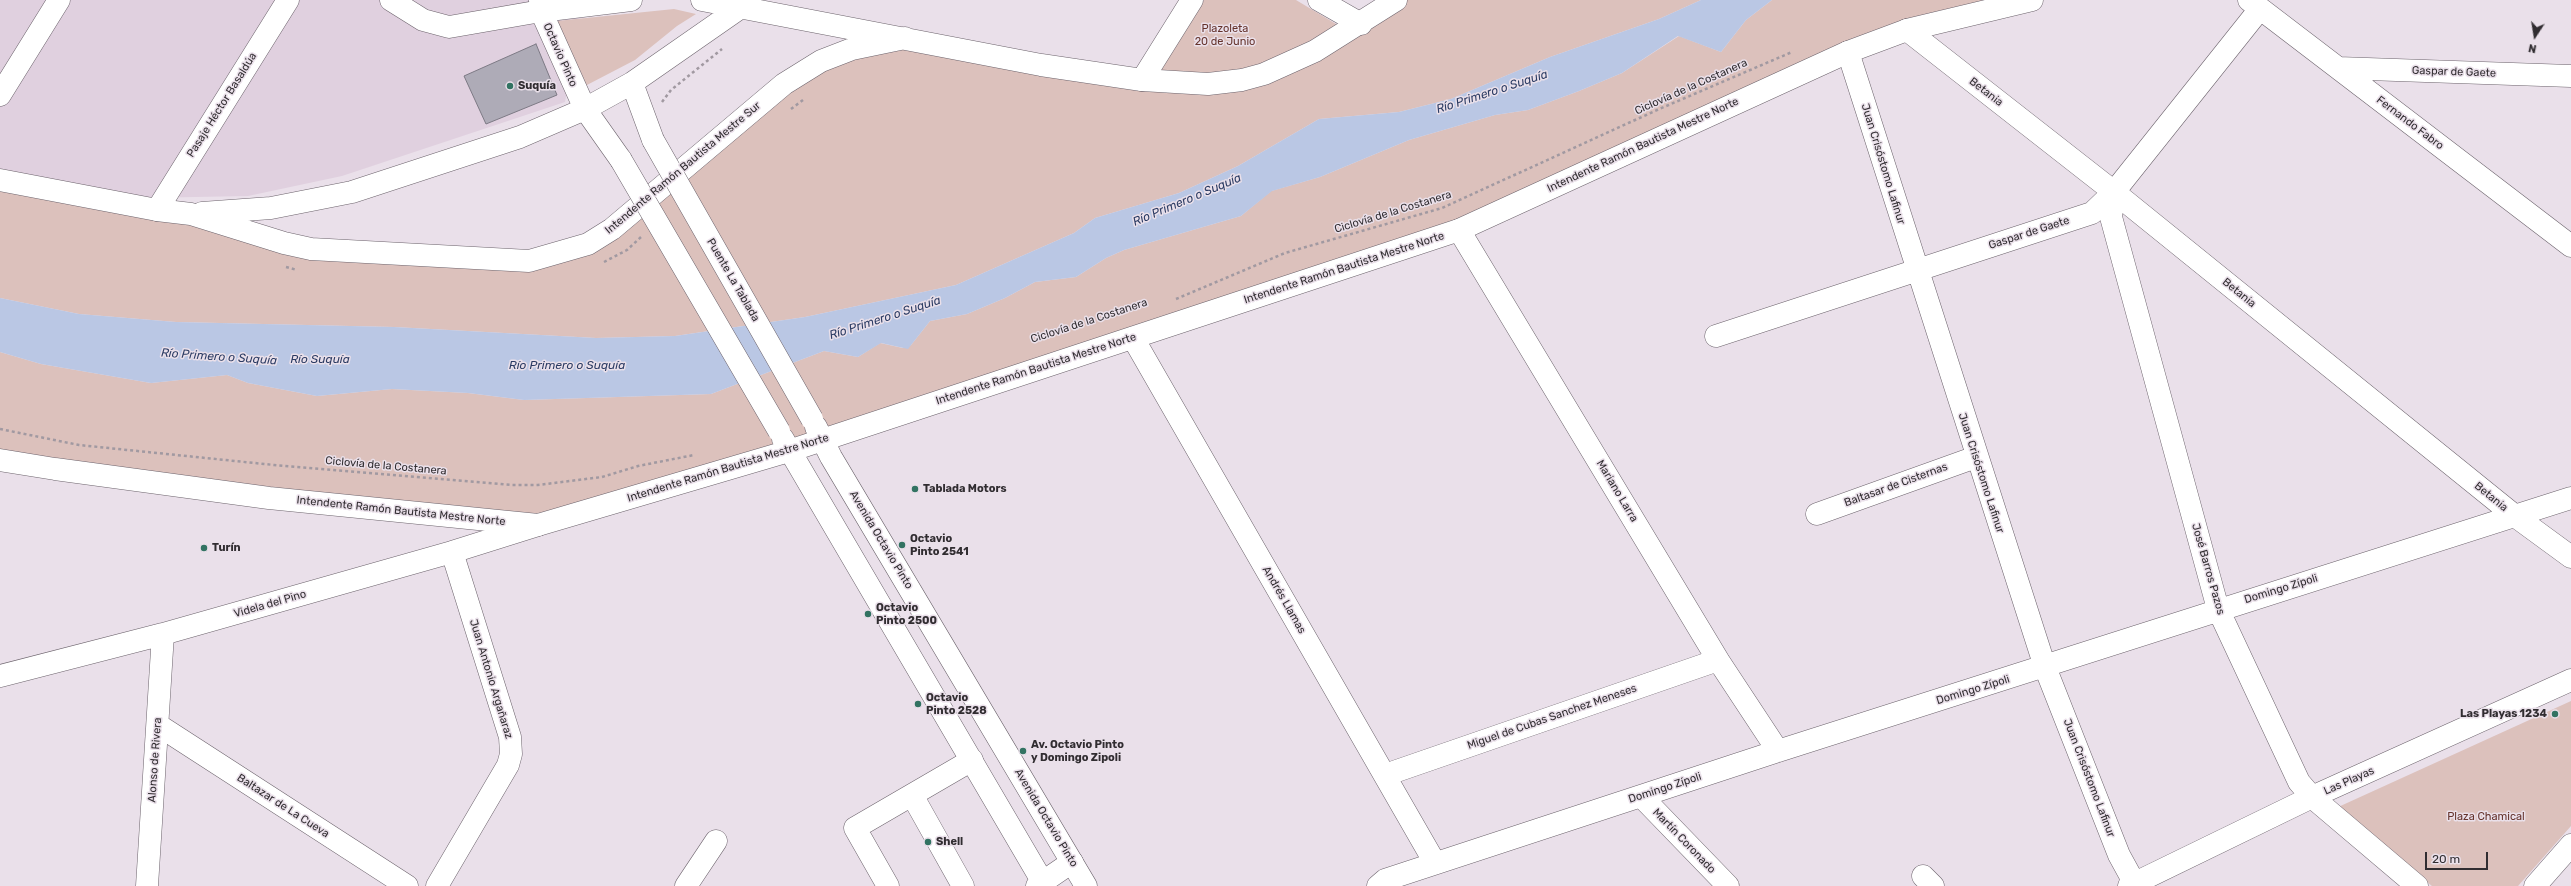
<!DOCTYPE html>
<html>
<head>
<meta charset="utf-8">
<style>
  body { margin:0 }
  #map { position:relative; width:2571px; height:886px; overflow:hidden; background:#eae0ea; font-family:Rubik,sans-serif }
  canvas { display:block }
  .north { position:absolute; left:2515px; top:16px; width:40px; height:40px; -webkit-text-stroke:3px #eae0ea; paint-order:stroke; rotate:192deg; font-size:11px; font-weight:700; line-height:16px; text-align:center; color:#312d31 }
  .north::after { content:''; display:block; margin:auto; width:14px; height:18px; background:#312d31; clip-path:polygon(50% 0,100% 100%,50% 72%,0 100%) }
  .scale { position:absolute; left:2425px; top:852px; width:63px; height:18px; box-sizing:border-box; border:2px solid #312d31; border-top:0; padding-left:5px; font-size:12px; line-height:14px; white-space:nowrap; color:#312d31; -webkit-text-stroke:3px #eae0ea; paint-order:stroke }
</style>
</head>
<body>
<div id="map">
<canvas width="2571" height="886"></canvas>
<div class="north">N</div>
<div class="scale">20 m</div>
</div>
<script>
const context = document.querySelector('canvas').getContext('2d');
context.lineJoin = 'round';
function fill(path, color) { context.fillStyle = color; context.fill(path, 'evenodd'); }
const poly = rows => new Path2D(rows.map(r => 'M' + r).join(''));
function stroke(path, color, width, dash) { context.strokeStyle = color; context.lineWidth = width; context.lineCap = dash ? 'butt' : 'round'; context.setLineDash(dash || []); context.stroke(path); }
function label(font, color, halo, rows, align = 'center') {
  context.font = font + ' Rubik,sans-serif'; context.lineWidth = 3; context.setLineDash([]); context.textBaseline = 'middle'; context.strokeStyle = halo; context.fillStyle = color; for (const [text, x, y, turn = 0] of rows) {
    context.save(); context.translate(x, y); context.rotate((+turn || 0) * Math.PI / 180); context.textAlign = isNaN(turn) ? turn : align; if (halo) context.strokeText(text, 0, 0); context.fillText(text, 0, 0); context.restore();
  }
}
const built = poly([
  [0,0,584,0,565,102,342,176,248,196,143,198,0,169]
]);
const green = poly([
  [1204,0,1296,0,1341,27,1260,65,1214,74,1157,73],
  [1396,0,1701,0,1659,19,1550,57,1451,99,1399,112,1319,119,1238,166,1179,193,1095,218,1074,233,956,285,805,317,675,336,596,338,394,327,176,322,79,314,0,298,0,180,284,243,563,253,784,84,905,38,1041,65,1242,80],
  [1772,0,2032,0,1944,20,1459,230,538,525,0,460,0,352,41,364,151,383,227,375,248,383,317,396,392,389,468,393,524,400,711,394,824,351,858,357,880,343,903,348,911,345,930,321,967,314,1005,298,1035,282,1076,277,1106,258,1124,250,1241,216,1271,191,1320,177,1409,140,1495,115,1528,110,1579,91,1622,73,1679,36,1721,52,1746,20],
  [674,9,696,14,677,26,635,60,585,86,557,21],
  [2571,701,2571,826,2518,886,2432,886,2336,808]
]);
const water = poly([
  [1701,0,1772,0,1746,20,1721,52,1678,36,1622,73,1579,91,1528,110,1495,115,1409,140,1320,177,1272,191,1241,216,1124,250,1106,258,1076,277,1035,282,1005,298,967,314,930,321,908,349,881,343,858,357,824,351,711,394,524,400,468,393,392,389,317,396,248,383,227,375,151,383,41,364,0,352,0,298,79,314,176,322,394,327,596,338,675,336,805,317,956,285,1074,233,1095,218,1179,193,1238,166,1319,119,1399,112,1451,99,1550,57,1659,19]
]);
const building = poly([
  [536,44,557,95,486,124,464,76,536,44]
]);
const path = poly([
  [662,102,671,90,722,49],
  [791,109,803,100],
  [604,262,627,250,641,237],
  [286,267,297,270],
  [1176,299,1285,253,1442,208,1657,110,1792,52],
  [0,429,79,445,274,465,512,485,538,485,602,477,638,466,694,455]
]);
const minor = poly([
  [391,0,423,20,449,27,541,11,631,0],
  [1319,0,1361,24],
  [2249,0,2571,246],
  [1907,30,2114,192,2515,516,2571,557],
  [1848,52,2045,667,2119,855,2136,886],
  [2338,68,2571,76],
  [1142,80,1192,0],
  [0,95,59,0],
  [2114,192,2111,217,2218,609,2299,782,2312,797,2417,886],
  [157,210,288,0],
  [1459,230,1718,660,1778,751],
  [1716,336,2092,213,2114,192,2259,10],
  [1133,338,1435,863],
  [1817,514,1976,457],
  [0,676,163,634,452,552,538,525],
  [158,725,407,886],
  [1385,775,1718,660],
  [912,795,963,886],
  [1641,796,1728,886],
  [1923,876,1933,886],
  [147,886,163,634],
  [437,886,508,765,511,754,510,737,452,552],
  [686,886,716,841],
  [888,886,855,828,972,760],
  [1037,886,1072,862],
  [1378,886,1385,880,1778,751,2571,498],
  [2129,886,2312,797,2571,680],
  [2535,886,2571,845]
]);
const major = poly([
  [540,0,541,11,585,109,621,160],
  [702,0,1041,65,1142,80,1208,84,1242,80,1264,74,1315,51,1396,0],
  [632,83,653,140],
  [0,180,157,210,191,214,284,243,311,249,529,261,588,244,612,229,784,84,821,61,852,49,905,38],
  [202,213,271,208,352,192,520,137,585,109,632,83,747,3],
  [816,427,831,457,1086,886],
  [783,439,1045,886],
  [0,460,55,469,269,498,538,525,789,451,1459,230,1848,52,1907,30,2032,0]
]);
const majorBridge = poly([
  [653,140,812,419],
  [621,160,779,431]
]);
const markers = [
  [510,86,4,"#327362"],
  [915,489,4,"#327362"],
  [902,545,4,"#327362"],
  [204,548,4,"#327362"],
  [868,614,4,"#327362"],
  [918,704,4,"#327362"],
  [2555,714,4,"#327362"],
  [1023,751,4,"#327362"],
  [928,842,4,"#327362"]
];
const parkNames = [
  ["Plazoleta",1225,29],
  ["20 de Junio",1225,42],
  ["Plaza Chamical",2486,817]
];
const streetNames = [
  ["Octavio Pinto",560,55,66],
  ["Gaspar de Gaete",2454,72,2],
  ["Ciclovía de la Costanera",1691,87,-24],
  ["Betania",1986,92,38],
  ["Pasaje Héctor Basaldúa",222,105,-58],
  ["Fernando Fabro",2410,123,37],
  ["Intendente Ramón Bautista Mestre Norte",1643,145,-25],
  ["Juan Crisóstomo Lafinur",1883,164,73],
  ["Intendente Ramón Bautista Mestre Sur",683,168,-40],
  ["Ciclovía de la Costanera",1393,212,-17],
  ["Gaspar de Gaete",2029,233,-18],
  ["Intendente Ramón Bautista Mestre Norte",1344,268,-18],
  ["Puente La Tablada",733,280,60],
  ["Betania",2239,293,39],
  ["Ciclovía de la Costanera",1089,321,-18],
  ["Intendente Ramón Bautista Mestre Norte",1036,369,-18],
  ["Ciclovía de la Costanera",386,466,5],
  ["Intendente Ramón Bautista Mestre Norte",728,468,-17],
  ["Juan Crisóstomo Lafinur",1981,473,72],
  ["Baltasar de Cisternas",1896,485,-20],
  ["Mariano Larra",1617,491,59],
  ["Betania",2491,497,39],
  ["Intendente Ramón Bautista Mestre Norte",401,511,6],
  ["Avenida Octavio Pinto",881,540,59],
  ["José Barros Pazos",2208,569,74],
  ["Domingo Zípoli",2281,589,-17],
  ["Andrés Llamas",1284,600,60],
  ["Videla del Pino",270,604,-16],
  ["Juan Antonio Argañaraz",491,679,73],
  ["Domingo Zípoli",1973,690,-17],
  ["Miguel de Cubas Sanchez Meneses",1552,717,-19],
  ["Alonso de Rivera",155,760,-86],
  ["Juan Crisóstomo Lafinur",2089,778,69],
  ["Las Playas",2349,781,-24],
  ["Domingo Zípoli",1665,788,-18],
  ["Baltazar de La Cueva",283,806,33],
  ["Avenida Octavio Pinto",1046,818,59],
  ["Martín Coronado",1684,841,46]
];
const poiNames = [
  ["Suquía",518,86],
  ["Tablada Motors",923,489],
  ["Octavio",910,539],
  ["Pinto 2541",910,552],
  ["Turín",212,548],
  ["Octavio",876,608],
  ["Pinto 2500",876,621],
  ["Octavio",926,698],
  ["Pinto 2528",926,711],
  ["Las Playas 1234",2547,714,"right"],
  ["Av. Octavio Pinto",1031,745],
  ["y Domingo Zipoli",1031,758],
  ["Shell",936,842]
];
const waterNames = [
  ["Río Primero o Suquía",1492,92,-18],
  ["Río Primero o Suquía",1187,200,-23],
  ["Río Primero o Suquía",885,318,-18],
  ["Río Primero o Suquía",219,357,4],
  ["Río Suquía",320,360],
  ["Río Primero o Suquía",567,366]
];
fill(built, '#e0d0df');
fill(green, '#dcc1bc');
fill(water, '#bac7e4');
fill(building, '#aeabb7');
stroke(building, '#7d7a85', 1);
stroke(minor, '#6c636c', 23);
stroke(major, '#6c636c', 23);
stroke(path, '#a199a1', 2.5, [3, 3]);
stroke(minor, '#fff', 22);
stroke(major, '#fff', 22);
stroke(majorBridge, '#6c636c', 23, []);
stroke(majorBridge, '#fff', 22);
for (const [x, y, r, color] of markers) { const dot = new Path2D(); dot.arc(x, y, r, 0, 2 * Math.PI); context.fillStyle = color; context.fill(dot); stroke(dot, '#eae0ea', 1.5); }
label('11px', '#65332c', '#eae0ea', parkNames);
label('11px', '#312d31', '#eae0ea', streetNames);
label('bold 11px', '#312d31', '#eae0ea', poiNames, 'left');
label('italic 12px', '#2b3b63', '#eae0ea', waterNames);
</script>
</body>
</html>
